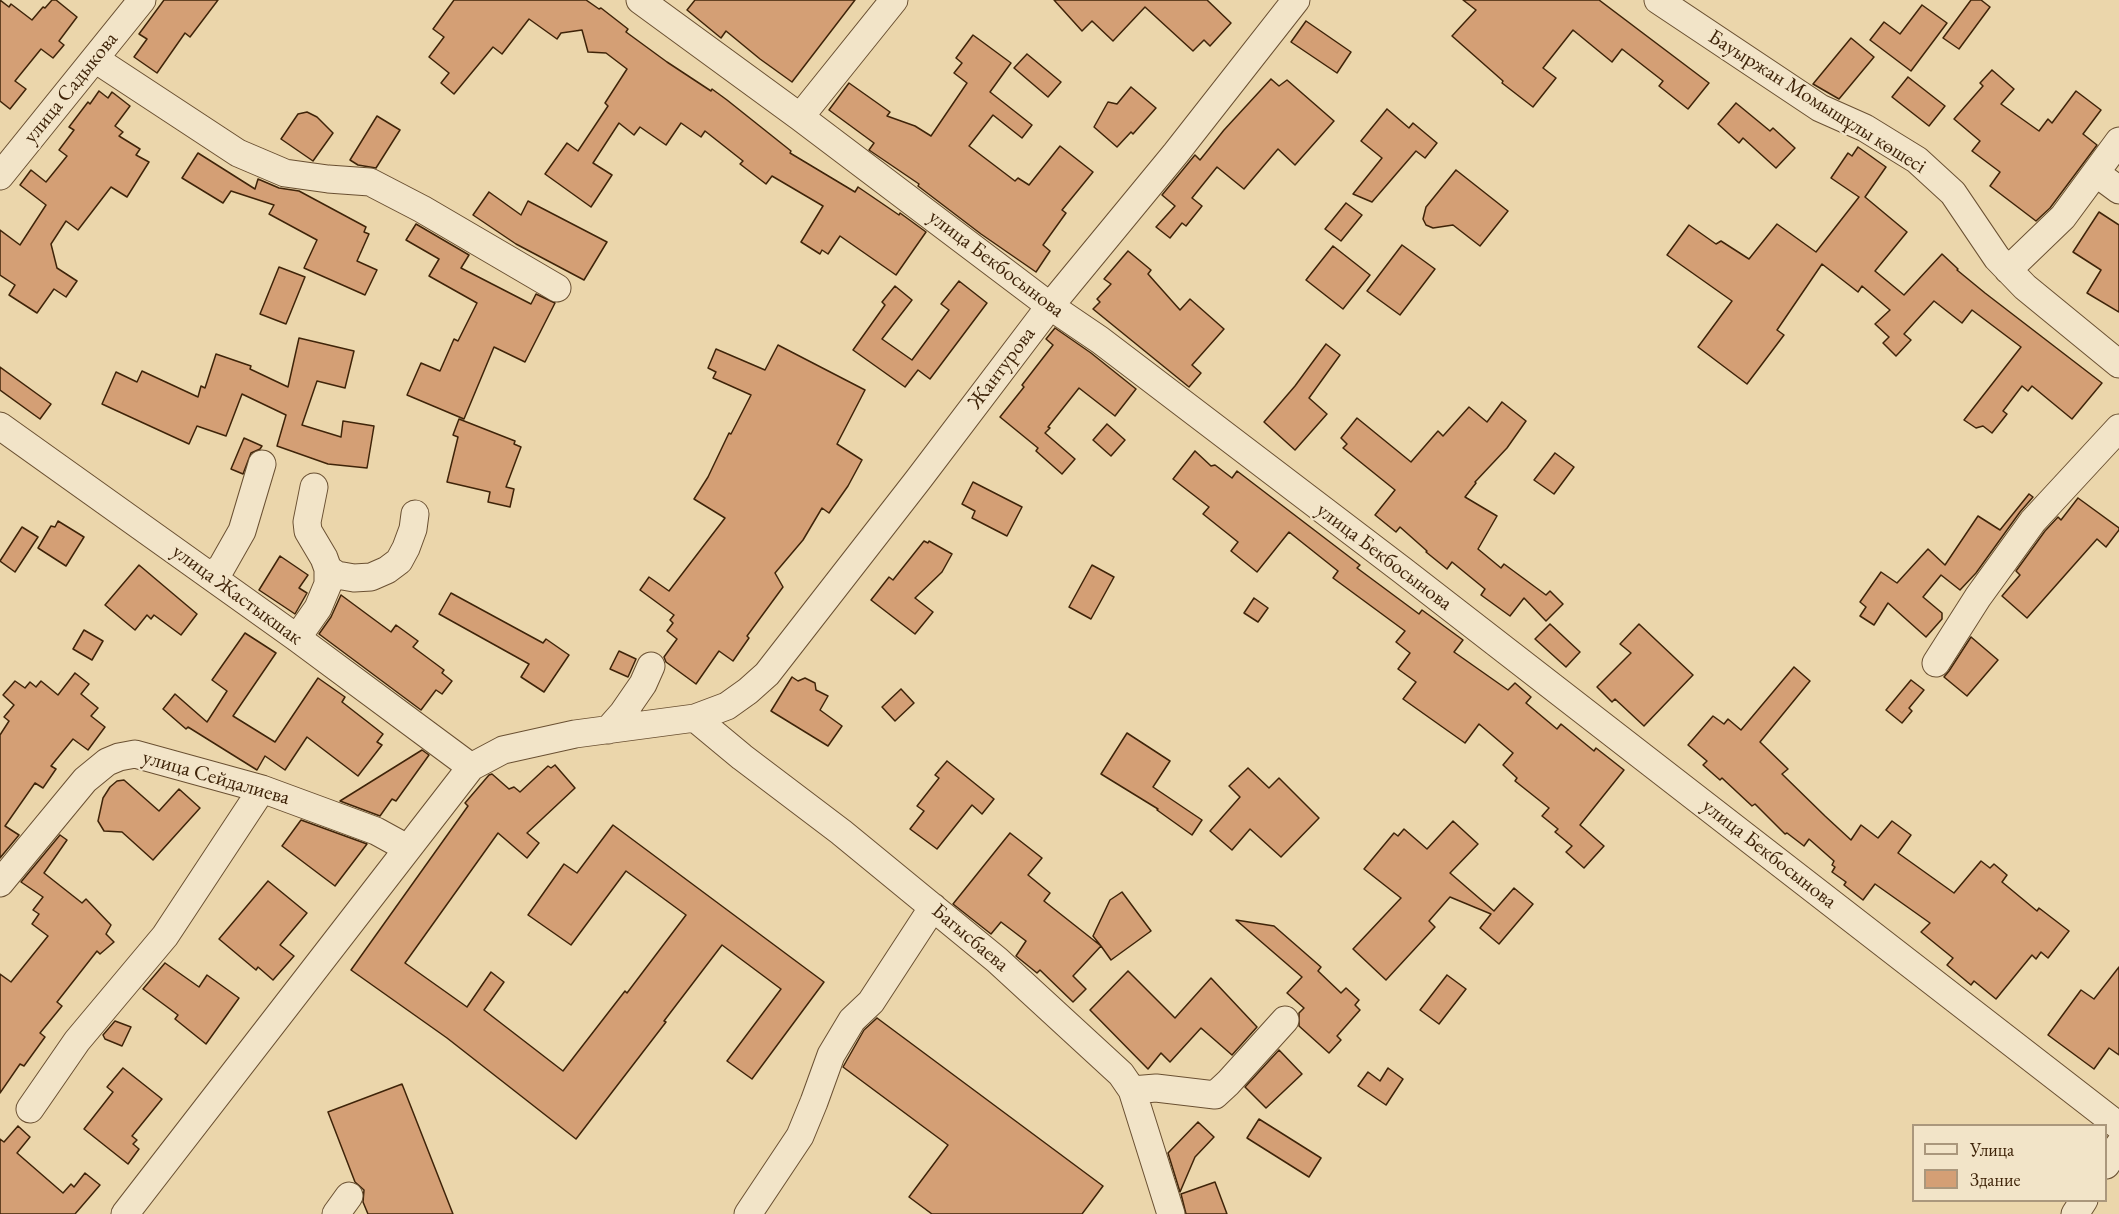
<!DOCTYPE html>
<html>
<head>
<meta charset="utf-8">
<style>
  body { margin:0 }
  #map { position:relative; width:2119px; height:1214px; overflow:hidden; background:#ebd6ab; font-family:"EB Garamond",serif }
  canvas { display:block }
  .legend { position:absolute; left:1912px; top:1124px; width:195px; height:78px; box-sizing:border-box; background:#f2e4c8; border:2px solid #aa977c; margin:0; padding:8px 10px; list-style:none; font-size:18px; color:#3f2409 }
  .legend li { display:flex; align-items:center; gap:12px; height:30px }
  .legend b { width:30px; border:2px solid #aa977c }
</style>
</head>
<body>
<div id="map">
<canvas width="2119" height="1214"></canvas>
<ul class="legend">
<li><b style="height:8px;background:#f2e4c8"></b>Улица</li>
<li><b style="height:16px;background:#d49f75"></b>Здание</li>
</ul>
</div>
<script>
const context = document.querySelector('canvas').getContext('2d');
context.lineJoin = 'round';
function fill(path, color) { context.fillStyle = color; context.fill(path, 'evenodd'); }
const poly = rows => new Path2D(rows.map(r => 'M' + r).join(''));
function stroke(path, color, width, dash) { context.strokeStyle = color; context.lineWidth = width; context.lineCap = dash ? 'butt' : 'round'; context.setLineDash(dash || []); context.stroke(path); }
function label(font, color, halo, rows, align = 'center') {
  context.font = font + ' "EB Garamond",serif'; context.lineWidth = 4.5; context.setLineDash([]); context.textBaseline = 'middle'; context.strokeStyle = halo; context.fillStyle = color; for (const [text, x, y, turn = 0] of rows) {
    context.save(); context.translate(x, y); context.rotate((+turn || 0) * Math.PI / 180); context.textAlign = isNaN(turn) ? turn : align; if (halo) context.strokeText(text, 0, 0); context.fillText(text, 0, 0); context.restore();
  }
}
const building = poly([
  [0,0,9,7,11,4,32,20,43,7,45,8,52,0,56,0,77,17,59,41,64,45,53,58,41,49,15,81,26,89,10,109,0,101,0,0],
  [164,0,218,0,190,37,185,33,157,73,134,57,147,39,139,34,164,0],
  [454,0,586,0,599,9,601,8,628,29,626,32,667,62,711,91,712,89,727,100,791,151,790,153,855,192,858,187,899,215,900,213,926,232,896,275,840,236,828,254,822,250,820,254,801,242,823,206,772,176,766,184,740,164,743,161,705,131,701,137,681,123,666,145,640,127,634,135,619,123,593,163,612,175,591,207,545,174,567,143,578,151,608,106,605,103,627,69,606,53,588,52,582,30,561,33,557,39,529,19,502,54,493,47,454,94,441,83,449,73,429,57,444,37,433,29,454,0],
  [695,0,855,0,792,82,760,59,726,31,721,38,687,10,695,0],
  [1054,0,1207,0,1231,23,1210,46,1204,40,1193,51,1145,7,1113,41,1092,21,1082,31,1054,0],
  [1463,0,1599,0,1709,83,1688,109,1659,86,1663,81,1622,49,1612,62,1573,30,1543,68,1556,78,1533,107,1502,83,1503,81,1452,36,1476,10,1463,0],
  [1971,0,1981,0,1990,7,1959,49,1943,38,1971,0],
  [1922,5,1947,23,1911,71,1870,40,1884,22,1900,34,1922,5],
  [1306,21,1351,52,1337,73,1291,42,1306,21],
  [973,35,1011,63,990,92,1032,125,1022,138,993,115,969,146,1015,181,1018,178,1029,185,1060,146,1093,172,1062,210,1066,213,1043,245,1050,251,1036,272,981,234,918,186,919,184,869,150,874,143,829,110,849,83,890,112,887,116,915,126,931,136,967,83,954,73,962,63,956,58,973,35],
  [1851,38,1874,57,1839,99,1813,84,1851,38],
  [1027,54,1061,82,1048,97,1014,68,1027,54],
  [1992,70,2014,89,2001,104,2039,131,2048,119,2052,123,2076,91,2101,110,2083,134,2097,145,2050,208,2036,221,1990,186,2000,172,1972,151,1980,141,1954,119,1983,86,1980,83,1992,70],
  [1908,77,1945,106,1929,126,1892,97,1908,77],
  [1271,79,1279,86,1287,80,1334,121,1295,165,1278,149,1244,189,1217,167,1192,198,1202,206,1186,226,1182,223,1170,238,1156,227,1175,206,1162,195,1195,155,1200,160,1224,130,1271,79],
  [1131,87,1156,108,1133,134,1131,132,1117,147,1094,127,1108,102,1117,104,1131,87],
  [99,91,108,98,112,92,130,106,115,126,123,132,119,136,140,149,136,155,149,162,127,197,111,187,78,230,66,221,51,244,57,268,77,281,66,297,54,289,37,313,9,295,15,285,0,275,0,230,20,245,46,205,20,185,31,170,46,182,67,156,59,150,74,130,69,127,88,102,90,104,99,91],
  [1736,103,1770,131,1773,128,1795,148,1776,168,1743,138,1739,143,1718,124,1736,103],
  [1387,109,1409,128,1413,123,1437,143,1425,158,1416,151,1372,202,1353,194,1382,158,1361,141,1387,109],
  [307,112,317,117,333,133,313,161,281,139,298,114,307,112],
  [377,116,400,130,376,168,358,165,350,160,377,116],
  [1858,147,1886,167,1865,197,1907,232,1875,271,1904,295,1942,254,1958,269,1957,270,1985,293,2102,383,2072,419,2032,386,2028,391,2022,386,2003,411,2007,414,1992,433,1983,426,1976,428,1964,420,2021,347,1972,310,1962,323,1934,301,1904,334,1911,340,1896,356,1883,343,1889,337,1875,324,1890,310,1862,286,1858,292,1822,264,1777,330,1784,335,1747,384,1698,347,1732,301,1667,255,1689,225,1716,244,1721,241,1749,259,1777,224,1816,252,1859,197,1831,178,1848,153,1852,156,1858,147],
  [198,153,255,189,258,179,279,188,299,191,366,227,364,232,369,234,357,261,377,270,365,295,304,268,317,240,269,214,274,205,231,191,223,203,182,178,198,153],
  [1456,170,1508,211,1480,246,1453,225,1433,228,1426,225,1423,219,1426,207,1456,170],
  [489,192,521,215,528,201,607,242,584,280,516,244,473,215,489,192],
  [1346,203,1362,215,1341,241,1325,229,1346,203],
  [2099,212,2119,225,2119,312,2087,293,2101,270,2073,252,2099,212],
  [416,224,469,255,461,268,531,304,536,294,555,303,525,362,494,347,464,419,407,395,421,363,440,371,454,339,458,341,477,303,429,276,439,259,406,240,416,224],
  [1402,245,1435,269,1400,315,1367,291,1402,245],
  [1333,246,1370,275,1343,309,1306,280,1333,246],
  [1128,251,1151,270,1148,274,1180,310,1190,299,1224,329,1192,365,1201,373,1189,387,1093,309,1100,302,1097,299,1111,284,1104,279,1128,251],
  [279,267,305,277,286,324,260,314,279,267],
  [959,281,987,303,930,379,918,370,905,387,853,350,885,305,882,302,895,286,912,300,882,339,912,360,949,310,941,304,959,281],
  [1055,328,1091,353,1136,389,1115,416,1079,388,1048,427,1050,428,1045,433,1075,459,1062,474,1036,451,1038,448,1000,417,1024,387,1022,385,1053,345,1046,339,1055,328],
  [299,338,354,351,345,388,317,381,302,425,341,437,343,421,374,426,367,468,328,464,277,446,286,415,242,394,226,436,197,426,189,444,102,404,116,372,137,382,142,371,198,397,201,386,205,388,216,354,251,366,250,369,288,387,299,338],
  [1326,344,1340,355,1309,398,1327,414,1295,450,1264,422,1295,386,1326,344],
  [778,345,865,390,837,444,862,460,848,486,829,513,822,508,803,540,775,573,783,587,747,636,749,638,733,661,719,651,696,684,666,662,664,657,677,639,667,631,673,623,670,620,674,615,640,590,649,577,669,591,725,518,694,499,708,477,729,433,731,434,751,395,713,378,716,372,708,368,716,349,765,370,778,345],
  [0,367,51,404,40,419,0,390,0,367],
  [1502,402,1526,421,1507,448,1475,482,1476,483,1465,497,1497,516,1478,549,1501,568,1504,564,1546,595,1550,591,1563,604,1546,621,1524,598,1510,616,1481,595,1485,589,1452,562,1447,569,1426,552,1427,551,1400,527,1396,532,1375,515,1395,490,1343,448,1347,444,1341,438,1357,418,1411,462,1438,431,1443,436,1469,407,1487,422,1502,402],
  [459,419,515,441,514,444,521,447,506,487,514,489,510,507,488,502,490,492,447,482,458,437,453,435,459,419],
  [1107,424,1125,440,1111,456,1093,440,1107,424],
  [244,438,262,446,260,449,251,453,243,474,231,469,244,438],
  [1195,451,1211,466,1215,465,1232,478,1237,471,1360,565,1357,568,1419,614,1422,610,1463,640,1454,652,1508,690,1515,683,1531,697,1526,703,1557,729,1561,724,1594,751,1596,748,1624,770,1580,825,1604,846,1584,868,1566,852,1572,846,1555,832,1558,829,1542,816,1549,808,1515,781,1517,778,1503,765,1513,753,1479,724,1465,743,1403,699,1416,682,1398,669,1410,653,1396,642,1405,631,1333,578,1338,571,1289,532,1257,572,1231,551,1238,542,1203,514,1209,507,1173,479,1195,451],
  [1555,453,1574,467,1554,494,1534,480,1555,453],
  [973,482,1022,507,1007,536,972,518,975,511,962,504,973,482],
  [2029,494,2033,497,2020,512,1976,573,1960,590,1941,575,1923,597,1942,613,1942,619,1926,637,1888,603,1874,625,1860,616,1866,607,1860,602,1881,572,1897,583,1928,549,1945,565,1978,516,2000,530,2029,494],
  [2078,498,2119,528,2119,530,2106,547,2097,539,2027,618,2002,596,2020,575,2016,571,2045,531,2058,517,2061,520,2078,498],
  [58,521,84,537,66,566,38,548,51,526,55,527,58,521],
  [22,527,38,537,15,572,0,561,22,527],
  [924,541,928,543,929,541,952,554,942,572,915,598,933,612,915,634,871,600,889,577,893,580,924,541],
  [280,556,308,575,299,588,307,593,295,614,259,590,280,556],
  [139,565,197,614,181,635,154,615,151,619,147,615,135,630,105,605,139,565],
  [1092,565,1114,577,1091,619,1069,607,1092,565],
  [451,593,543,643,546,639,569,655,544,692,521,677,529,664,439,614,451,593],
  [341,595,391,632,396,625,418,641,413,647,444,670,442,673,452,681,442,694,436,690,421,710,319,634,331,617,341,595],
  [1254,598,1268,608,1258,622,1244,613,1254,598],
  [1550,624,1580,652,1566,667,1535,639,1550,624],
  [1639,624,1693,675,1644,726,1615,699,1612,702,1597,687,1631,653,1620,644,1639,624],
  [84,630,103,641,92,660,73,649,84,630],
  [245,633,276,653,233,716,275,742,318,678,345,697,342,702,383,734,377,742,382,745,358,776,307,737,285,770,265,756,257,770,188,727,186,729,163,709,175,694,207,722,227,691,212,680,245,633],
  [1971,637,1998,660,1967,696,1944,677,1949,671,1971,637],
  [619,651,636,659,628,677,610,669,619,651],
  [1794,667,1810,681,1760,742,1788,769,1782,774,1825,816,1851,840,1861,825,1878,838,1892,821,1911,835,1898,853,1954,893,1981,861,1990,868,1994,864,2007,875,2002,882,2037,911,2039,908,2069,931,2048,958,2041,952,2036,959,2032,955,1996,999,1974,981,1971,985,1947,965,1953,958,1921,932,1930,923,1875,884,1863,900,1844,885,1846,882,1832,872,1835,867,1832,865,1834,861,1809,839,1804,846,1787,833,1785,834,1755,804,1752,806,1722,778,1720,780,1703,765,1707,761,1688,745,1713,716,1724,724,1728,719,1741,730,1794,667],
  [75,673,89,684,81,694,98,708,91,716,105,727,88,750,73,739,51,766,56,769,43,788,35,783,5,826,19,835,0,858,0,735,9,721,4,717,14,705,3,695,15,681,25,688,30,682,36,687,41,681,58,695,75,673],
  [792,677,798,681,805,678,815,683,816,690,828,696,820,710,842,726,828,746,771,711,792,677],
  [1911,680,1924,690,1909,708,1912,711,1902,723,1886,710,1911,680],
  [901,689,914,703,895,721,882,707,901,689],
  [1127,733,1170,761,1153,787,1202,820,1192,835,1157,810,1158,809,1101,774,1127,733],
  [422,750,429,755,396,801,392,799,380,816,340,801,422,750],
  [947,761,994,799,982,814,972,805,937,849,910,829,924,811,917,806,939,778,935,775,947,761],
  [555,765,575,788,527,833,539,843,527,858,498,833,405,963,467,1007,491,972,504,982,484,1010,563,1071,625,991,627,993,686,915,626,871,571,945,528,915,564,864,577,873,613,825,824,982,752,1079,727,1061,781,989,722,945,664,1021,666,1022,576,1139,447,1038,351,970,468,806,465,803,489,775,492,774,509,789,514,787,520,792,548,766,551,768,555,765],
  [1248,768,1269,788,1279,778,1319,818,1281,857,1250,829,1232,850,1210,831,1240,797,1229,786,1248,768],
  [124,780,159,811,179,789,200,808,153,860,122,832,104,831,98,821,103,798,110,787,117,781,124,780],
  [301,820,367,844,335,886,282,846,301,820],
  [1453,821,1478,844,1450,873,1494,911,1514,888,1533,904,1499,944,1480,928,1491,914,1450,897,1429,921,1435,927,1386,980,1353,949,1401,898,1364,869,1394,833,1398,836,1404,829,1427,849,1453,821],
  [1010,833,1042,858,1028,875,1050,893,1044,901,1101,946,1093,936,1110,900,1122,892,1151,931,1111,960,1101,946,1073,976,1086,989,1073,1002,1040,970,1037,973,1016,956,1026,941,1001,922,991,934,953,904,1010,833],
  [60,835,67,840,44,873,82,903,86,899,111,925,106,934,114,942,100,954,97,951,57,1002,62,1006,40,1033,45,1037,24,1066,20,1064,0,1093,0,974,11,982,48,936,32,924,39,914,33,910,43,897,21,882,60,835],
  [268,881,307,913,280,945,294,956,273,980,258,967,256,970,219,939,268,881],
  [1236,920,1274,926,1321,967,1318,971,1341,993,1346,988,1359,1000,1355,1005,1360,1010,1337,1036,1341,1040,1329,1053,1299,1026,1299,1013,1304,1008,1287,993,1302,977,1236,920],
  [165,963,199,987,207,975,239,998,206,1044,175,1019,178,1015,143,989,165,963],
  [2119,967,2119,1055,2109,1048,2094,1069,2048,1035,2081,990,2094,999,2119,967],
  [1128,971,1175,1018,1211,978,1257,1027,1232,1055,1201,1028,1170,1062,1161,1053,1148,1069,1090,1010,1128,971],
  [1447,975,1466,989,1439,1024,1420,1010,1447,975],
  [877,1018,1103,1186,1082,1214,932,1214,909,1197,948,1145,843,1067,864,1030,877,1018],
  [115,1021,131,1027,122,1046,105,1039,103,1035,115,1021],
  [1279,1050,1302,1074,1266,1108,1245,1087,1279,1050],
  [123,1068,162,1099,132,1136,137,1140,133,1144,139,1149,128,1164,84,1129,113,1092,107,1087,123,1068],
  [1388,1068,1403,1079,1386,1105,1358,1086,1368,1072,1380,1081,1388,1068],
  [402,1084,453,1214,368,1214,363,1202,364,1190,355,1182,328,1112,402,1084],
  [1259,1119,1321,1158,1309,1177,1247,1138,1259,1119],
  [1198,1122,1214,1137,1195,1157,1180,1192,1168,1153,1198,1122],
  [18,1126,30,1137,17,1153,63,1193,71,1184,74,1187,85,1173,100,1185,75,1214,0,1214,0,1139,4,1142,18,1126],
  [1215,1182,1227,1214,1186,1214,1181,1194,1215,1182]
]);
const minor = poly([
  [640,0,800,117,1050,306,1100,340,1402,570,2119,1126],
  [1658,0,1820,108,1865,128,1917,160,1953,193,1997,258,2025,287,2119,364],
  [95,59,238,153,285,173,328,179,370,182,422,209,557,288],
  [800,117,894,0],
  [2096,173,2119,190],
  [0,176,142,0],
  [2008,270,2063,217,2119,141],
  [0,426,297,638,471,767],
  [328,569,337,575,354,578,371,577,387,570,399,561,406,548,413,529,415,514],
  [209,575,221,568,242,531,262,464],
  [297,638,318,608,328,584,328,569,324,558,308,531,307,522,314,487],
  [1936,663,1978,597,2033,521,2119,428],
  [695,718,742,757,841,832,997,960,1121,1074,1132,1090,1171,1214],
  [608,730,623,713,643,684,651,666],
  [0,883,85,780,107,762,119,757,135,754,262,789,376,831,407,848],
  [1132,1090,1156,1088,1215,1095,1228,1083,1285,1020],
  [30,1109,77,1041,165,936,262,789],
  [2106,1165,2119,1145],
  [125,1214,471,767,503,750,575,734,695,718,727,706,748,691,767,674,918,480,1050,306,1176,153,1296,0],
  [336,1214,349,1196],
  [748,1214,800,1136,814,1102,831,1055,852,1020,871,1002,933,907],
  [2075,1214,2084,1200]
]);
const streetNames = [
  ["улица Садыкова",71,88,-51],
  ["Бауыржан Момышұлы көшесі",1817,102,32],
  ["улица Бекбосынова",996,264,37],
  ["Жантурова",1002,368,-53],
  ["улица Бекбосынова",1384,557,37],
  ["улица Жастыкшак",237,595,36],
  ["улица Сейдалиева",216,778,16],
  ["улица Бекбосынова",1769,854,38],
  ["Багысбаева",970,938,40]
];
fill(building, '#d49f75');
stroke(building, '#3f2409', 1.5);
stroke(minor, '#6a5032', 29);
stroke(minor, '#f2e4c8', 27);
label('21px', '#3f2409', '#f2e4c8', streetNames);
</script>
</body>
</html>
